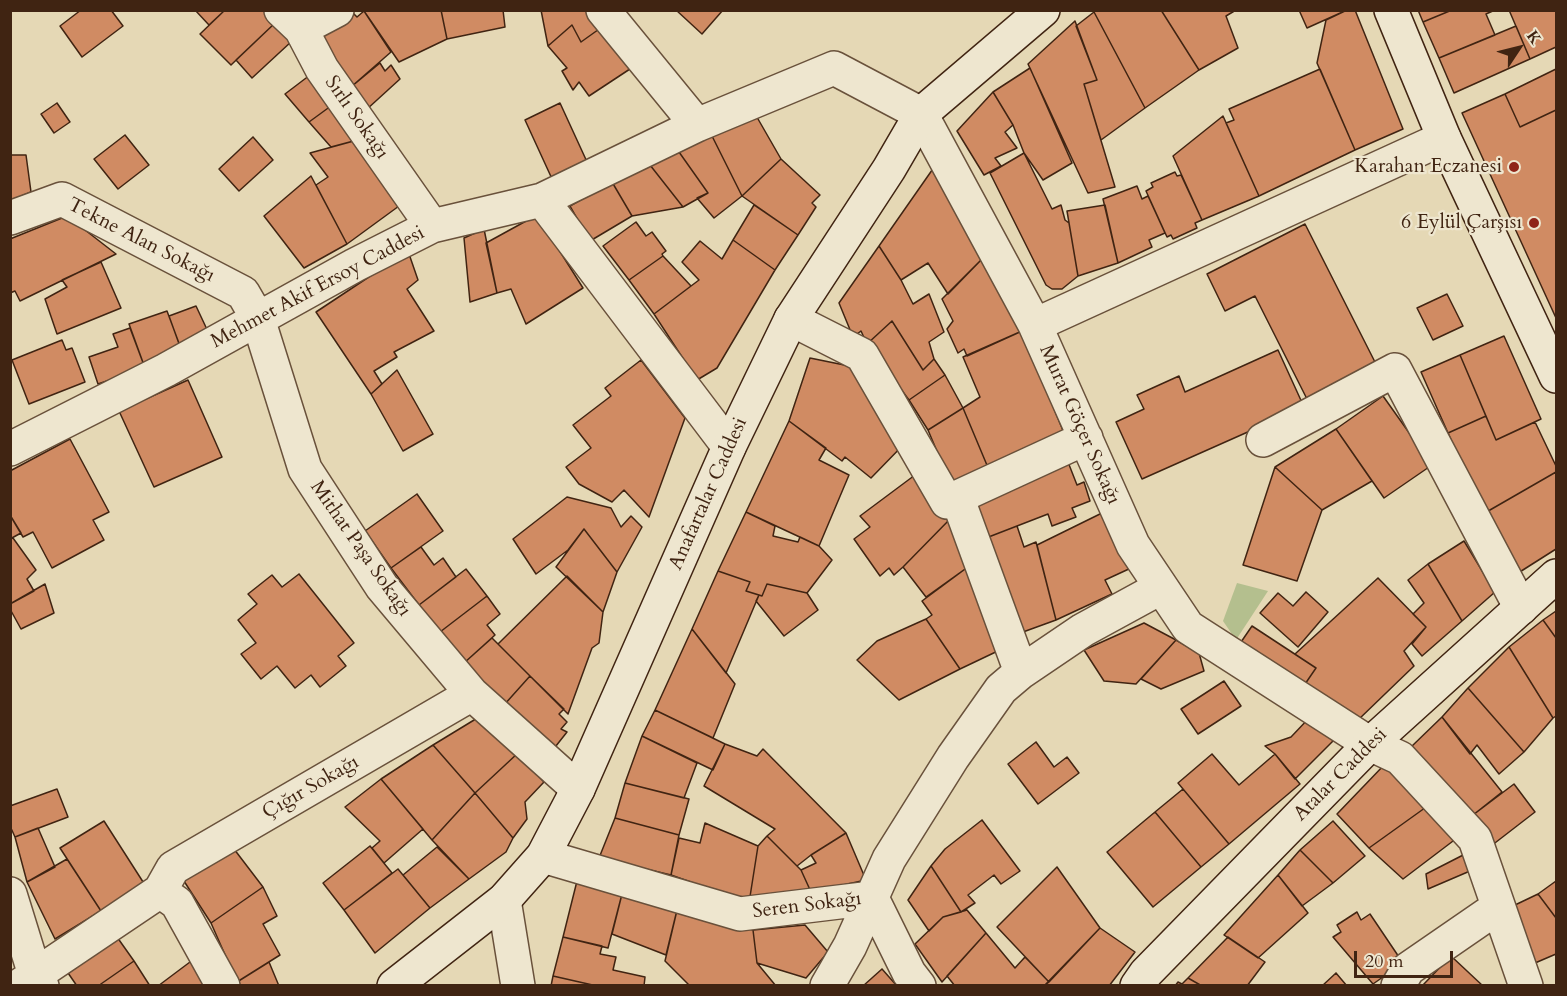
<!DOCTYPE html>
<html>
<head>
<meta charset="utf-8">
<style>
  body { margin:0 }
  #map { position:relative; width:1567px; height:996px; overflow:hidden; background:#e5d8b5; font-family:Cardo,serif }
  canvas { display:block }
  .frame { position:absolute; inset:0; border:12px solid #402412; pointer-events:none }
  .north { position:absolute; left:1489px; top:18px; width:60px; height:60px; -webkit-text-stroke:4px #eee6cf; paint-order:stroke; rotate:55deg; font-size:16px; font-weight:700; line-height:24px; text-align:center; color:#402412 }
  .north::after { content:''; display:block; margin:auto; width:21px; height:27px; background:#402412; clip-path:polygon(50% 0,100% 100%,50% 72%,0 100%) }
  .scale { position:absolute; left:1354px; top:951px; width:99px; height:27px; box-sizing:border-box; border:3px solid #402412; border-top:0; padding-left:8px; font-size:18px; line-height:21px; white-space:nowrap; color:#402412; -webkit-text-stroke:4px #eee6cf; paint-order:stroke }
</style>
</head>
<body>
<div id="map">
<canvas width="1567" height="996"></canvas>
<div class="frame"></div>
<div class="north">K</div>
<div class="scale">20 m</div>
</div>
<script>
const context = document.querySelector('canvas').getContext('2d');
context.lineJoin = 'round';
function fill(path, color) { context.fillStyle = color; context.fill(path, 'evenodd'); }
const poly = rows => new Path2D(rows.map(r => 'M' + r).join(''));
function stroke(path, color, width, dash) { context.strokeStyle = color; context.lineWidth = width; context.lineCap = dash ? 'butt' : 'round'; context.setLineDash(dash || []); context.stroke(path); }
function label(font, color, halo, rows, align = 'center') {
  context.font = font + ' Cardo,serif'; context.lineWidth = 4.5; context.setLineDash([]); context.textBaseline = 'middle'; context.strokeStyle = halo; context.fillStyle = color; for (const [text, x, y, turn = 0] of rows) {
    context.save(); context.translate(x, y); context.rotate((+turn || 0) * Math.PI / 180); context.textAlign = isNaN(turn) ? turn : align; if (halo) context.strokeText(text, 0, 0); context.fillText(text, 0, 0); context.restore();
  }
}
const green = poly([
  [1237,583,1268,591,1236,640,1223,621]
]);
const building = poly([
  [81,10,111,10,123,26,82,57,60,26,81,10],
  [195,10,225,10,209,25,195,10],
  [225,10,263,10,275,23,231,65,200,34,225,10],
  [441,10,447,39,399,62,364,11,441,10],
  [441,10,503,10,505,27,447,39,441,10],
  [541,10,590,10,602,27,581,42,572,25,548,46,541,10],
  [676,10,723,10,702,34,676,10],
  [1096,10,1161,10,1199,70,1145,108,1094,12,1096,10],
  [1161,10,1236,10,1226,16,1238,48,1199,70,1161,10],
  [1299,10,1347,10,1307,28,1299,10],
  [1347,10,1355,10,1403,129,1355,150,1317,63,1326,20,1347,10],
  [1418,10,1452,10,1423,22,1418,10],
  [1452,10,1495,10,1486,14,1495,35,1439,58,1423,22,1452,10],
  [1509,10,1556,10,1556,47,1530,59,1509,10],
  [351,11,357,17,364,11,391,52,351,87,317,36,351,11],
  [1094,12,1145,108,1101,140,1084,84,1097,80,1076,26,1094,12],
  [1075,21,1097,80,1084,84,1115,187,1088,193,1028,64,1075,21],
  [275,23,292,41,252,78,236,60,275,23],
  [572,25,581,42,602,27,633,67,589,96,579,82,573,90,562,71,567,68,548,46,572,25],
  [1516,26,1530,59,1454,93,1439,58,1516,26],
  [380,63,385,71,391,65,400,79,366,110,351,87,380,63],
  [1030,68,1072,163,1043,180,1024,153,1013,125,993,92,1030,68],
  [1320,69,1355,150,1259,196,1226,123,1234,120,1229,109,1320,69],
  [1556,69,1556,110,1520,127,1505,94,1556,69],
  [310,75,335,103,309,122,285,94,310,75],
  [993,92,1013,125,1005,132,1017,148,995,158,1001,166,984,175,957,131,993,92],
  [1505,94,1520,127,1556,110,1556,318,1462,113,1505,94],
  [57,103,70,122,54,133,41,114,57,103],
  [335,103,361,139,331,147,309,122,335,103],
  [560,103,588,164,553,181,525,120,560,103],
  [754,112,781,159,742,196,711,134,754,112],
  [1223,116,1259,196,1202,220,1173,156,1223,116],
  [711,134,742,196,714,218,697,198,708,193,679,152,711,134],
  [125,135,149,165,118,189,94,159,125,135],
  [253,137,273,160,239,191,219,169,253,137],
  [361,139,399,206,347,244,316,185,328,177,310,153,361,139],
  [679,152,708,193,683,207,650,165,679,152],
  [1024,153,1052,209,1061,205,1065,220,1069,223,1078,276,1062,289,1052,289,1046,285,990,173,1024,153],
  [10,155,26,155,31,192,10,201,10,155],
  [781,159,820,195,812,203,816,207,798,235,742,196,781,159],
  [937,163,983,258,948,294,928,263,901,280,879,246,937,163],
  [650,165,683,207,632,216,612,182,650,165],
  [1175,172,1177,176,1181,175,1202,220,1195,223,1197,228,1173,239,1171,235,1167,237,1146,191,1153,187,1151,183,1175,172],
  [311,176,347,244,304,268,264,216,311,176],
  [612,182,632,216,590,241,570,206,612,182],
  [1137,186,1142,199,1148,196,1165,233,1149,240,1152,247,1118,263,1103,199,1137,186],
  [754,205,798,235,775,270,733,240,754,205],
  [1105,205,1118,263,1078,276,1067,211,1105,205],
  [537,215,583,288,526,324,511,289,497,293,486,243,537,215],
  [67,216,116,254,20,301,15,291,10,293,10,239,67,216],
  [636,222,646,236,652,232,666,251,662,254,663,256,629,280,603,246,636,222],
  [1305,224,1377,366,1308,401,1255,296,1225,311,1207,274,1305,224],
  [484,229,497,293,470,302,464,238,484,229],
  [733,240,775,270,717,368,697,380,654,314,699,280,682,262,700,241,722,259,733,240],
  [879,246,901,280,913,304,929,294,944,332,929,342,934,359,923,370,892,321,867,344,861,331,853,337,839,303,879,246],
  [408,251,418,280,407,289,434,331,394,352,397,357,374,371,382,384,371,394,316,312,408,251],
  [663,256,691,286,654,314,629,280,663,256],
  [983,258,1022,331,967,356,964,349,958,353,947,329,953,321,942,299,983,258],
  [101,262,121,308,57,334,45,299,67,287,62,280,101,262],
  [1447,294,1463,326,1433,340,1417,308,1447,294],
  [196,306,211,338,182,352,169,316,196,306],
  [167,311,183,354,145,368,129,324,167,311],
  [892,321,923,370,934,359,945,375,909,400,867,344,892,321],
  [130,328,145,368,98,384,89,357,118,347,113,334,130,328],
  [1022,331,1064,433,989,470,963,408,980,397,963,357,1022,331],
  [1504,336,1541,419,1496,440,1460,355,1504,336],
  [62,340,66,350,72,348,85,382,29,404,12,360,62,340],
  [1278,350,1304,407,1142,479,1116,422,1144,409,1137,395,1179,376,1185,392,1278,350],
  [1460,355,1486,416,1448,433,1421,372,1460,355],
  [810,358,859,368,908,440,871,478,845,457,842,461,789,421,810,358],
  [641,360,685,418,649,517,624,490,612,502,579,484,566,467,591,448,573,425,611,396,605,388,641,360],
  [397,370,433,434,403,451,371,394,397,370],
  [945,375,963,408,928,430,909,400,945,375],
  [188,380,222,457,154,487,119,411,188,380],
  [1383,396,1432,465,1384,498,1336,429,1383,396],
  [963,408,989,470,952,487,928,430,963,408],
  [1486,416,1496,440,1535,422,1556,466,1556,472,1483,514,1448,433,1486,416],
  [789,421,826,448,819,460,849,475,819,546,746,512,789,421],
  [1336,429,1372,481,1322,510,1275,467,1336,429],
  [70,439,109,512,93,520,104,540,52,568,33,532,23,537,10,515,10,471,70,439],
  [1068,462,1077,485,1084,482,1090,501,1072,508,1076,517,1052,526,1048,514,986,538,971,500,1068,462],
  [1275,467,1322,510,1297,581,1243,565,1275,467],
  [919,472,951,518,903,567,894,575,889,568,880,576,854,539,870,527,860,516,919,472],
  [1556,472,1556,549,1515,575,1483,514,1556,472],
  [417,494,443,531,391,568,365,531,417,494],
  [567,497,611,508,621,527,631,516,642,527,617,572,584,529,568,550,536,574,513,539,567,497],
  [746,512,775,526,773,536,798,542,800,537,819,546,832,560,807,593,767,584,762,596,746,591,750,582,718,571,746,512],
  [1104,512,1131,568,1105,580,1112,594,1056,620,1037,545,1104,512],
  [10,515,21,533,10,539,10,515],
  [951,518,972,564,926,597,903,567,951,518],
  [1017,526,1024,547,1036,542,1056,620,1023,632,986,538,1017,526],
  [584,529,617,572,603,612,556,567,584,529],
  [13,538,36,570,27,579,34,591,10,604,10,539,13,538],
  [1464,541,1495,592,1462,621,1428,564,1464,541],
  [421,547,434,565,443,558,456,577,419,605,391,568,421,547],
  [972,564,1002,649,960,669,926,619,932,615,922,601,972,564],
  [1428,564,1462,621,1422,656,1412,644,1426,627,1413,614,1424,603,1408,580,1428,564],
  [466,569,487,596,440,632,419,605,466,569],
  [718,571,750,582,746,591,759,595,726,673,692,629,718,571],
  [299,574,354,643,338,656,346,666,320,687,311,675,295,688,277,666,261,679,241,654,256,643,238,620,257,604,248,594,272,575,282,587,299,574],
  [567,576,603,612,599,643,592,648,568,714,498,644,567,576],
  [1378,578,1426,627,1404,651,1414,666,1357,721,1303,687,1316,668,1295,654,1378,578],
  [45,584,54,613,21,629,10,609,10,604,45,584],
  [767,584,807,593,818,610,784,636,756,601,759,595,762,596,767,584],
  [1306,592,1328,612,1298,647,1260,613,1278,593,1293,606,1306,592],
  [487,596,500,614,487,625,495,635,464,663,440,632,487,596],
  [1556,611,1556,638,1543,620,1556,611],
  [926,619,960,669,899,700,857,660,877,641,926,619],
  [1543,620,1556,638,1556,716,1553,718,1509,647,1543,620],
  [1144,623,1176,640,1136,684,1104,681,1084,650,1144,623],
  [1252,626,1316,668,1303,687,1239,645,1252,626],
  [692,629,735,684,713,738,655,710,692,629],
  [492,638,530,676,504,705,464,663,492,638],
  [1176,640,1199,653,1204,671,1161,689,1141,679,1176,640],
  [1509,647,1553,718,1524,752,1468,688,1509,647],
  [530,676,564,709,559,714,567,722,561,729,567,732,552,751,504,705,530,676],
  [1224,681,1241,706,1198,734,1181,709,1224,681],
  [1468,688,1524,752,1499,774,1477,745,1470,754,1442,717,1468,688],
  [655,710,725,744,713,770,642,736,655,710],
  [479,717,518,753,475,793,433,745,479,717],
  [1310,717,1337,737,1295,779,1275,754,1265,746,1291,737,1310,717],
  [1442,717,1502,792,1473,815,1411,747,1442,717],
  [642,736,697,763,684,798,625,783,642,736],
  [1036,742,1054,767,1067,757,1079,773,1038,804,1008,764,1036,742],
  [725,744,757,756,763,749,846,833,811,855,797,866,767,836,775,829,704,786,725,744],
  [433,745,475,793,432,840,381,779,433,745],
  [518,753,544,782,525,802,527,819,513,838,475,793,518,753],
  [1212,754,1239,785,1275,754,1300,784,1229,844,1178,783,1212,754],
  [1386,763,1429,805,1369,848,1337,814,1386,763],
  [381,779,423,829,384,863,372,848,380,841,345,807,381,779],
  [625,783,689,799,679,835,615,818,625,783],
  [1514,784,1535,812,1491,846,1473,815,1514,784],
  [57,789,68,817,15,837,10,826,10,806,57,789],
  [1183,789,1229,844,1201,867,1155,812,1183,789],
  [475,793,513,838,506,852,469,879,432,840,475,793],
  [1429,805,1457,838,1403,879,1369,848,1429,805],
  [1155,812,1201,867,1153,907,1107,852,1155,812],
  [615,818,679,835,671,875,599,858,615,818],
  [982,820,1020,871,1001,884,994,875,968,895,975,903,961,912,931,866,945,849,982,820],
  [104,821,145,885,101,911,60,848,104,821],
  [1333,821,1365,856,1333,883,1300,850,1333,821],
  [705,823,758,846,749,903,671,875,679,838,700,843,705,823],
  [38,828,55,867,27,882,15,837,38,828],
  [846,833,866,880,811,892,801,870,816,863,811,855,846,833],
  [767,836,801,870,811,892,749,903,758,846,767,836],
  [370,846,392,873,344,910,323,883,370,846],
  [437,847,469,879,430,908,403,875,437,847],
  [234,849,263,887,211,923,182,878,234,849],
  [1300,850,1333,883,1302,906,1278,875,1300,850],
  [1469,852,1477,868,1428,889,1426,874,1469,852],
  [67,859,101,911,55,939,27,882,67,859],
  [931,866,961,912,943,917,929,931,908,900,931,866],
  [1057,867,1100,928,1049,982,997,927,1057,867],
  [398,869,430,908,375,953,344,910,398,869],
  [1278,875,1308,913,1258,958,1224,935,1278,875],
  [577,881,622,894,608,948,563,937,577,881],
  [1556,881,1556,918,1538,894,1556,881],
  [263,887,277,916,263,924,280,955,237,982,211,923,263,887],
  [622,894,678,906,666,955,612,934,622,894],
  [1538,894,1556,918,1556,954,1535,963,1515,905,1538,894],
  [678,906,753,930,757,963,776,986,690,986,665,961,678,906],
  [967,910,986,933,942,982,915,944,943,917,967,910],
  [1357,912,1361,920,1370,914,1403,963,1373,984,1333,937,1341,932,1337,925,1357,912],
  [805,925,828,952,806,978,757,963,753,930,805,925],
  [1100,928,1135,952,1109,986,1044,986,1100,928],
  [986,933,1015,968,1025,957,1049,982,1044,986,955,986,947,976,986,933],
  [117,937,134,961,98,986,77,986,66,970,117,937],
  [563,937,602,946,600,954,616,957,613,970,645,977,644,986,597,986,553,976,563,937],
  [1228,937,1265,962,1247,986,1202,986,1188,978,1228,937],
  [198,956,208,986,158,986,198,956],
  [1451,956,1483,986,1422,986,1451,956],
  [134,961,150,986,98,986,134,961],
  [269,962,279,986,239,986,237,982,269,962],
  [882,969,897,986,863,986,882,969],
  [1336,973,1347,986,1322,986,1336,973],
  [553,976,597,986,551,986,553,976],
  [1188,978,1202,986,1175,986,1178,982,1182,984,1188,978]
]);
const minor = poly([
  [281,10,301,29,322,69,432,226],
  [603,10,697,125],
  [301,29,337,10],
  [542,200,729,447],
  [10,218,62,199,243,293,258,319,305,469,382,587,472,694,578,789],
  [791,319,862,355,947,502,1086,438],
  [1035,325,1444,138],
  [1263,440,1395,370,1521,608],
  [10,449,166,370,355,265,432,226,542,200,697,125,834,68,921,114,1035,325,1133,545,1188,627,1370,744,1400,758,1475,839,1526,986],
  [957,497,1021,672],
  [543,856,740,914,872,898,909,973,919,986],
  [160,891,177,903,223,986],
  [10,894,35,975,42,986],
  [504,900,518,986],
  [19,986,160,891,173,868,472,694],
  [827,986,850,946,889,859,953,757,1001,689,1021,672,1083,630,1160,588],
  [1398,986,1408,969,1498,907]
]);
const secondary = poly([
  [1391,10,1444,138,1556,376],
  [394,986,504,900,543,856,578,789,729,447,791,319,889,169,921,114,1043,10],
  [1137,986,1146,973,1370,744,1556,576]
]);
const markers = [
  [1514,167,6,"#8f2418"],
  [1534,223,6,"#8f2418"]
];
const streetNames = [
  ["Sırlı Sokağı",356,118,55],
  ["Tekne Alan Sokağı",141,241,27],
  ["Mehmet Akif Ersoy Caddesi",318,288,-28],
  ["Murat Göçer Sokağı",1079,425,66],
  ["Anafartalar Caddesi",709,494,-66],
  ["Mithat Paşa Sokağı",360,549,55],
  ["Atalar Caddesi",1341,775,-45],
  ["Çığır Sokağı",311,788,-30],
  ["Seren Sokağı",807,906,-7]
];
const poiNames = [
  ["Karahan Eczanesi",1502,167],
  ["6 Eylül Çarşısı",1522,223]
];
fill(green, '#b4bf8e');
fill(building, '#d08b63');
stroke(building, '#402412', 1.5);
stroke(minor, '#69513b', 36);
stroke(secondary, '#402412', 36);
stroke(minor, '#eee6cf', 33);
stroke(secondary, '#eee6cf', 33);
for (const [x, y, r, color] of markers) { const dot = new Path2D(); dot.arc(x, y, r, 0, 2 * Math.PI); context.fillStyle = color; context.fill(dot); stroke(dot, '#eee6cf', 2); }
label('20px', '#402412', '#eee6cf', streetNames);
label('20px', '#402412', '#eee6cf', poiNames, 'right');
</script>
</body>
</html>
